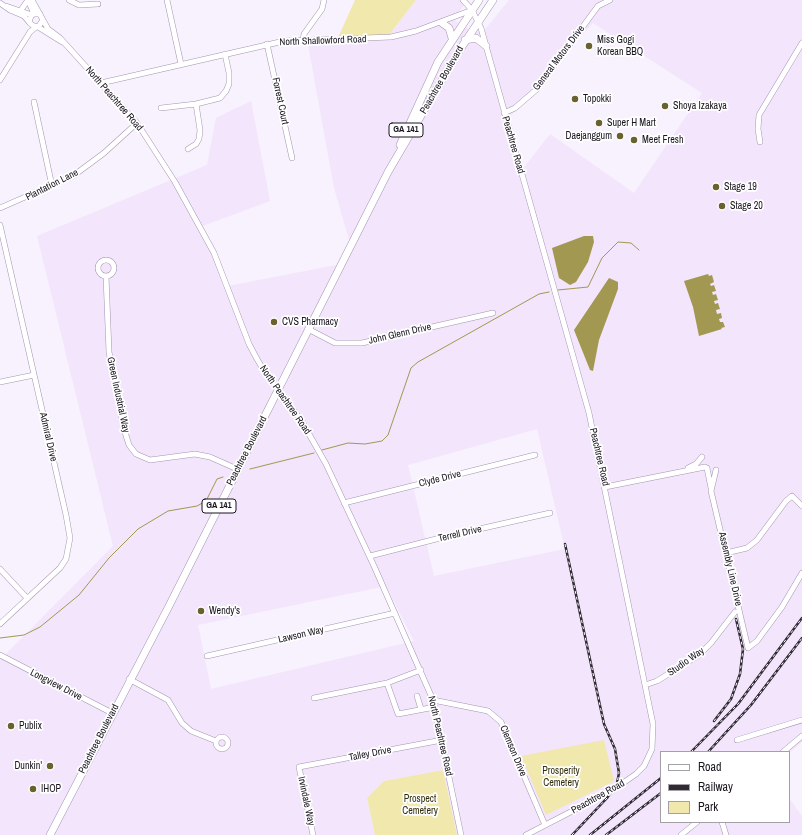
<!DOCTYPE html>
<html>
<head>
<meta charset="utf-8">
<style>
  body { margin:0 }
  #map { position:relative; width:802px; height:835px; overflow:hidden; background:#f8f1fe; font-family:"Archivo Narrow",sans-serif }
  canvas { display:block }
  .legend { position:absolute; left:660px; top:751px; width:130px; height:72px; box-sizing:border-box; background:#fff; border:1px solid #a3a1a5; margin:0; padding:5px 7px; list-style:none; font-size:12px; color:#1a141f }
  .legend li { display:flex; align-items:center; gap:8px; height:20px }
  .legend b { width:20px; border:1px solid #a3a1a5 }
</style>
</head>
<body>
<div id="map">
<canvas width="802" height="835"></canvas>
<ul class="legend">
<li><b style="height:5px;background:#fff"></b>Road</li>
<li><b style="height:5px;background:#302a35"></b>Railway</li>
<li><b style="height:11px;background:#f1e8ad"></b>Park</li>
</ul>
</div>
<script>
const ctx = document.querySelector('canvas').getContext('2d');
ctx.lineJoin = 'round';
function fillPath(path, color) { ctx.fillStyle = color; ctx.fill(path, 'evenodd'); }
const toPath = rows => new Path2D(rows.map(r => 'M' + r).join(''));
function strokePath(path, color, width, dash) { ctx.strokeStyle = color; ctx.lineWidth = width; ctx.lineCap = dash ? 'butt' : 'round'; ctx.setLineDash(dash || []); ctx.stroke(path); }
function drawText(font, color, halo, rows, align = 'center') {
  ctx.font = font + ' "Archivo Narrow",sans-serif'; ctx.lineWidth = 3.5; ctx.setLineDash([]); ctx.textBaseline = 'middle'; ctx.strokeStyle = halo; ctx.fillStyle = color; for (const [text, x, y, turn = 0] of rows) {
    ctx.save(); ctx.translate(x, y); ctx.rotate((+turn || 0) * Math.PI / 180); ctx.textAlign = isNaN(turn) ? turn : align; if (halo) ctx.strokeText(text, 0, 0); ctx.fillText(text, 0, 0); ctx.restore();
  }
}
fillPath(toPath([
  [416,0,467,0,454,20,471,31,483,32,509,0,802,0,802,742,789,753,661,752,661,822,789,822,789,798,802,816,802,835,457,835,443,770,384,781,367,798,375,835,0,835,0,660,113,546,37,236,207,165,216,118,251,101,270,201,197,228,213,256,223,287,341,264,350,243,334,188,308,44,385,40],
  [593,23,702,93,634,193,550,134,522,170,508,119],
  [537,429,565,549,434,576,408,465],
  [386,586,414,641,211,689,198,625]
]), '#f2e5fc');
fillPath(toPath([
  [355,0,416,0,385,40,336,42],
  [604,740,614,781,546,815,521,756],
  [443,770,457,835,375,835,367,798,384,781]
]), '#f1e8ad');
fillPath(toPath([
  [584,236,593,236,594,242,588,262,576,282,570,285,559,278,552,248],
  [708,274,709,276,712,275,714,282,710,284,711,286,714,285,716,291,712,292,713,295,716,294,718,300,714,301,715,304,718,303,720,309,716,310,717,314,721,313,722,318,719,319,720,322,723,322,725,327,721,328,722,329,699,336,693,307,684,281],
  [609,278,618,282,618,289,599,340,593,371,590,370,574,330]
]), '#a39852');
strokePath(toPath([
  [558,290,588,287,602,258,618,242,631,243,639,250],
  [322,450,348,443,365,444,382,441,388,435,411,368,418,362,539,294,549,292],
  [250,469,314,453],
  [0,638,24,635,40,627,79,595,109,558,138,529,168,511,197,506,206,501,217,479,223,477]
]), '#a39852', 1);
const minor = toPath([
  [28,0,34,14],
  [32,0,43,20,38,27,32,25,29,22,31,16,34,14,40,14],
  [69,0,79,5,98,4],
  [167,0,181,64],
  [463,0,472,10,481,28,589,413,653,724,652,749,644,766,636,774,613,790,526,835],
  [0,3,10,10,24,16,29,22],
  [6,6,32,15],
  [21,10,28,0],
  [43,20,48,29,60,38,137,123,175,182,214,253,249,344,257,359,266,374,301,420,326,464,374,566,433,700,461,835],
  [38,27,62,42],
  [303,40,304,34,322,9,324,0],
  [267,44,292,158],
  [0,80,30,32,36,27],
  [101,83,284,41,391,37,416,31,472,10],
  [34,102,52,186],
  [161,108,196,104,220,98,226,91,229,84,229,73,225,54],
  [504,113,515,108,537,89,598,6,610,0],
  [760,142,758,129,759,115,802,43],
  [188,149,196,144,199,139,200,130,196,104],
  [0,208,73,176,104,153,137,123],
  [0,225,66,515,70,538,66,559,60,568,0,624],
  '98 268a8 8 0 1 1 16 0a8 8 0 1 1-16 0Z',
  [106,276,109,352,124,429,129,445,136,454,150,460,195,454,210,457,237,469],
  [308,329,335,343,362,343,493,313],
  [0,382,34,375],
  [688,468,696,464,702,457],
  [707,468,711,488],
  [716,470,711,491,748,648,757,641,782,607,802,573],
  [605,487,705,467],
  [344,503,535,455],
  [726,553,747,548,757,540,786,501,792,496,802,506],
  [370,556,444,537,550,513],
  [0,569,27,598],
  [0,655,112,713],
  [207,656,395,613],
  [129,679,168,700,182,723,191,731,216,741],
  [387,683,398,714,435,707],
  [645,685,657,681,699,655,711,643,735,612],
  [417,696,421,709],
  [314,698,387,683,421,670],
  [433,700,488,711,501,722,545,825],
  '216 743a6 6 0 1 1 12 0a6 6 0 1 1-12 0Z',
  [737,740,802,720],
  [783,752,802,736],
  [722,822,726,835],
  [313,835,299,767,442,740],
  [681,835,697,822]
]);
const highway = toPath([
  [442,23,449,28,452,38],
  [465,40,476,38,486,46],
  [400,145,438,62,479,0],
  [50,835,169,606,388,172,457,54,493,0]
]);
strokePath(minor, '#a695b2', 6);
strokePath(highway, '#a695b2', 8);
strokePath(minor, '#fff', 5);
strokePath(highway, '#fff', 7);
const rail = toPath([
  [565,544,604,724,615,749,619,773,617,783,607,798,572,835],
  [714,721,731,699,740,674,743,649,736,619],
  [691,752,738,704,802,618],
  [708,752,751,705,802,638],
  [590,835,661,778],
  [606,835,661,793]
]);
strokePath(rail, '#302a35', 2.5);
strokePath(rail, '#fff', 1, [3]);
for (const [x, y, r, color] of [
  [589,46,4,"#69622e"],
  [575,99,4,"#69622e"],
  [665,106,4,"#69622e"],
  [599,123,4,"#69622e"],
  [620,136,4,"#69622e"],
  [634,140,4,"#69622e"],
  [716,187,4,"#69622e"],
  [722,206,4,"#69622e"],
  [274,322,4,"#69622e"],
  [201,611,4,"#69622e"],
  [11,726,4,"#69622e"],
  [50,766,4,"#69622e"],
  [33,789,4,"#69622e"]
]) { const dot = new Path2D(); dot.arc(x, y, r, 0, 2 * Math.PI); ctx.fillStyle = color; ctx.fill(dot); strokePath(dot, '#fff', 1.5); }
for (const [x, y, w] of [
  [406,130,34],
  [219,506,34]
]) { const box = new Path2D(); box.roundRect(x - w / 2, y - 7, w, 14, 3); ctx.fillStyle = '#fff'; ctx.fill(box); strokePath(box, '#1a141f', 1); }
drawText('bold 9px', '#1a141f', null, [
  ["GA 141",406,130],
  ["GA 141",219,506]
]);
drawText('10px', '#1a141f', '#fff', [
  ["Miss Gogi",597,40],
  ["Korean BBQ",597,52],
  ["Topokki",583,99],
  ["Shoya Izakaya",673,106],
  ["Super H Mart",607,123],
  ["Daejanggum",612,136,"right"],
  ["Meet Fresh",642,140],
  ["Stage 19",724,187],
  ["Stage 20",730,206],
  ["CVS Pharmacy",282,322],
  ["Wendy's",209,611],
  ["Publix",19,726],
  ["Dunkin'",42,766,"right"],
  ["IHOP",41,789]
], 'left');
drawText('10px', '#1a141f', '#fff', [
  ["North Shallowford Road",323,41,-2],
  ["General Motors Drive",559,58,-53],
  ["Peachtree Boulevard",442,80,-60],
  ["North Peachtree Road",114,99,49],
  ["Forrest Court",280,101,78],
  ["Peachtree Road",513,145,74],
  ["Plantation Lane",52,185,-27],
  ["John Glenn Drive",400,334,-13],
  ["Green Industrial Way",118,395,78],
  ["North Peachtree Road",285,400,55],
  ["Admiral Drive",48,437,77],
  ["Peachtree Boulevard",247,451,-63],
  ["Peachtree Road",599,457,77],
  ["Clyde Drive",440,479,-14],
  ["Terrell Drive",460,534,-13],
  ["Assembly Line Drive",730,569,77],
  ["Lawson Way",301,635,-13],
  ["Studio Way",686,662,-35],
  ["Longview Drive",56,685,27],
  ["North Peachtree Road",440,736,77],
  ["Peachtree Boulevard",99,739,-63],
  ["Clemson Drive",513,751,67],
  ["Talley Drive",370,754,-11],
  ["Peachtree Road",598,797,-29],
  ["Irvindale Way",306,801,78]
]);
drawText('10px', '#322e0d', '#fff', [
  ["Prosperity",561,771],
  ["Cemetery",561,783],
  ["Prospect",420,799],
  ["Cemetery",420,811]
]);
</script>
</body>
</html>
